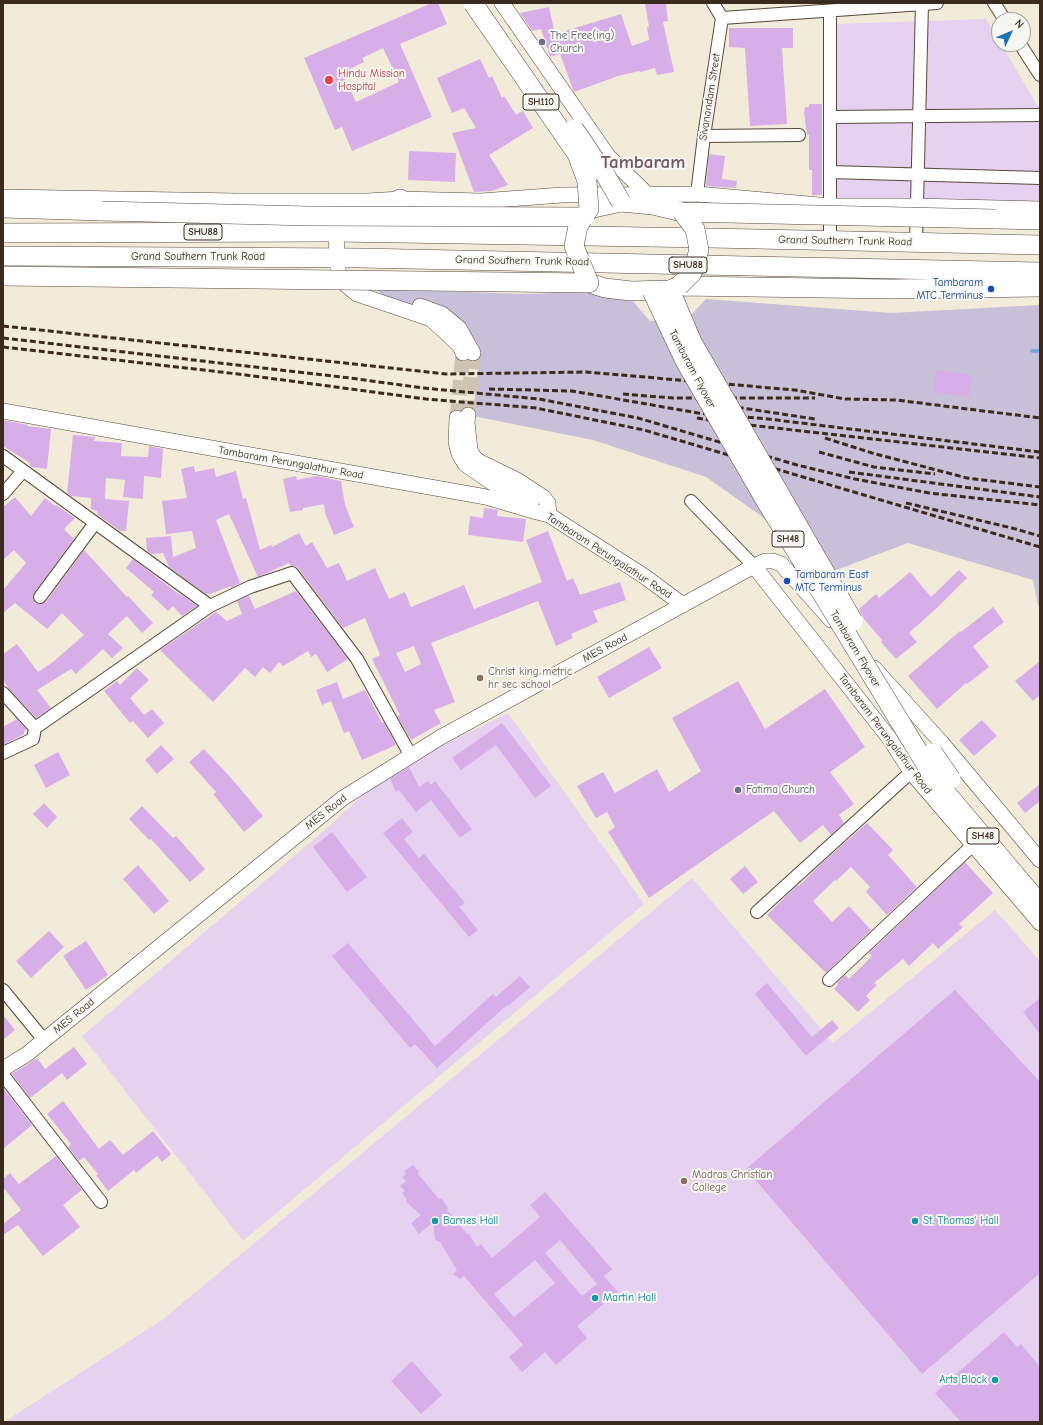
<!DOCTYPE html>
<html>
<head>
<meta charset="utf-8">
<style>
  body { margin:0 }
  #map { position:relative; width:1043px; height:1425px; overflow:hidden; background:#f3ebda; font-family:"Comic Neue",sans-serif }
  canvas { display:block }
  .frame { position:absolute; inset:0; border:4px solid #3b2a1e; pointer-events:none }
  .north { position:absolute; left:991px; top:12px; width:40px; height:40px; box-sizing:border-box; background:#f6f6f2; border:1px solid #aba49d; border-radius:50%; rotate:46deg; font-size:11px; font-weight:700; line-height:16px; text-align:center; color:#3b2a1e }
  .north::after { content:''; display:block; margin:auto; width:14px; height:18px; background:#1f6fb2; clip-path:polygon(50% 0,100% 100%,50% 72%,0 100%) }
</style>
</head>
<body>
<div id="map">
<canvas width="1043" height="1425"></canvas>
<div class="frame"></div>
<div class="north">N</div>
</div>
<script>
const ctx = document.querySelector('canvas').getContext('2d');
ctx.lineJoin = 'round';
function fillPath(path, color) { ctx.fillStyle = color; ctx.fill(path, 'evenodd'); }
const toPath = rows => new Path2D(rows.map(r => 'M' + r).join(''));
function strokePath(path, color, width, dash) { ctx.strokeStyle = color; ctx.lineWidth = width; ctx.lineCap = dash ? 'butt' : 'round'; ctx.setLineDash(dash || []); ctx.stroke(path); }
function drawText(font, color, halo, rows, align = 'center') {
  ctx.font = font + ' "Comic Neue",sans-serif'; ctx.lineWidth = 4; ctx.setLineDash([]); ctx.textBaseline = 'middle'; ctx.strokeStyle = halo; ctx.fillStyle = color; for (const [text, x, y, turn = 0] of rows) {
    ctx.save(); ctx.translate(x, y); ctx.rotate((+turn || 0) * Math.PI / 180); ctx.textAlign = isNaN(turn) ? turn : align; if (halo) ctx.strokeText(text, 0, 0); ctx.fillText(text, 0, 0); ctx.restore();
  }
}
fillPath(toPath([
  [986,19,999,41,999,44,1001,44,1040,110,1040,203,836,201,834,24],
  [508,713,644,904,243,1241,82,1036,319,835,371,788,410,763,441,746],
  [692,878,833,1043,995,910,1040,961,1040,1422,4,1422,162,1320]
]), '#e6d2f0');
fillPath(toPath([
  [377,289,524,294,588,292,632,300,650,321,689,317,706,299,891,313,1040,305,1040,607,1038,605,1033,580,908,543,815,578,786,539,760,515,706,477,593,440,473,416,479,357,383,297]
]), '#c8bfd8');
strokePath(toPath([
  [1032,351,1040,351]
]), '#6ca6dc', 3.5);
fillPath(toPath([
  [432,3,438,3,447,24,400,44,432,117,352,151,342,127,335,130,304,58],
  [383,48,399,82,356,102,342,73,364,62,362,58],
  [645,3,666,3,668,21,663,22,674,72,657,75,655,68,640,72,639,71,618,76,574,92,560,54,550,57,541,29,532,31,520,13,549,7,555,34,621,14,632,46,649,40,647,27,649,27],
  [729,28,793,28,793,48,782,48,787,124,750,126,745,48,729,47],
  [480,59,489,78,492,76,502,98,504,96,516,115,523,111,533,128,489,155,508,185,492,191,474,192,452,133,476,128,464,108,452,113,437,78],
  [809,104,822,104,822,195,812,195,812,170,809,170,809,135,807,135,804,112,805,107,809,107],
  [409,151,456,153,455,182,408,180],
  [709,154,725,156,722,179,737,181,736,188,706,186],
  [936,370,972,375,969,397,933,392],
  [3,420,28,425,27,426,51,429,47,469,32,467,30,466,30,463,3,446],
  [73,435,95,437,94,441,122,443,121,456,148,457,149,446,163,449,161,478,144,476,143,499,123,497,125,480,106,478,105,499,129,501,126,531,120,531,98,515,97,511,91,509,91,498,71,496,67,493],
  [194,466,195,472,214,468,216,477,236,471,243,499,246,498,260,550,271,545,272,547,299,533,306,546,312,542,327,568,339,563,347,581,375,568,389,599,405,592,411,607,464,585,474,609,542,582,526,540,548,531,567,581,573,578,580,595,620,582,626,600,593,611,598,622,571,634,573,638,556,646,538,601,431,643,455,702,434,710,441,723,411,740,397,716,400,715,372,659,380,655,365,618,343,628,298,568,295,566,291,566,289,563,258,577,229,514,216,520,240,583,231,588,231,586,207,595,169,567,163,553,151,554,147,551,146,538,171,536,173,557,196,548,192,531,166,534,162,501,187,498,181,469],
  [414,646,421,664,405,672,396,653],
  [296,476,297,480,316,476,341,481,345,505,354,527,334,535,325,513,324,504,303,508,303,510,290,512,283,479],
  [15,497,31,516,45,498,55,506,56,505,75,518,64,529,74,539,34,593,33,597,35,603,40,604,46,602,84,550,127,597,128,596,153,623,142,633,127,616,108,634,123,648,112,658,103,649,76,674,71,669,37,690,51,708,36,718,8,688,3,679,3,654,17,644,38,672,53,662,84,635,62,613,47,629,15,603,3,613,3,590,26,563,14,550,3,560,3,507],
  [484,508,498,510,497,516,526,519,523,542,468,535,470,516,483,518],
  [133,559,180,595,179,593,197,606,182,616,173,606,168,611,151,595,154,592,126,568],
  [959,570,967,578,939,606,909,633,917,642,896,659,881,642,882,640,864,619,859,609,876,594,879,598,910,572,931,597],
  [296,591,348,659,327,672,316,654,311,657,308,651,283,666,279,662,270,673,263,667,255,677,245,668,213,702,160,650,216,612,227,621,242,614,237,601,249,596,255,609],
  [993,607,1004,622,973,646,989,667,967,684,966,683,937,709,908,676,960,631,961,632],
  [649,647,662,668,609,698,597,677],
  [1040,661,1040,695,1033,701,1015,681],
  [137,668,149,680,130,698,144,715,152,709,164,723,148,738,133,721,130,723,104,691,117,681,120,685],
  [738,681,765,729,825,689,865,747,830,772,854,804,839,815,844,823,831,835,823,825,800,843,774,811,649,898,608,832,615,827,607,812,596,818,577,786,603,772,615,793,657,769,669,792,701,771,672,718],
  [337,682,343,699,365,690,382,723,384,722,396,745,362,760,349,731,344,733,331,701,322,705,316,690],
  [17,719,26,729,24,732,24,734,3,745,3,727],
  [982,720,997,736,974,756,959,740],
  [502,723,551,786,535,798,496,745,461,770,452,758],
  [161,745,174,759,157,774,145,760],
  [204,749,232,779,263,816,244,832,213,794,216,792,189,762],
  [58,752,70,775,46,788,34,765],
  [409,767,419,787,428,781,431,785,435,781,472,829,460,838,431,800,416,812,399,790,396,792,390,779],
  [1040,784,1040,801,1025,813,1017,803],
  [44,803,57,817,47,828,33,814],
  [142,806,173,838,176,836,205,869,190,882,151,839,149,840,129,819],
  [402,818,413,832,404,839,419,858,424,854,465,903,459,907,478,930,469,937,383,833],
  [867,823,893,850,888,855,917,887,887,915,866,892,870,887,851,867,836,881,835,880,813,901,832,922,849,906,871,930,826,973,767,915,782,900,798,885,799,886,821,864],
  [332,832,367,877,347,892,313,847],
  [965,862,993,893,959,924,963,927,938,949,933,943,909,966,903,959,874,983,877,985,866,996,870,1000,858,1012,834,989,838,985,837,983,845,975,849,979,872,956,869,953],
  [138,865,169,901,154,914,123,879],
  [745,866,758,882,743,894,730,879],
  [49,931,64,947,31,978,16,961],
  [86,941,108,975,86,990,63,956],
  [348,943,435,1046,493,994,496,997,520,976,530,987,508,1006,507,1005,437,1068,415,1044,410,1048,332,956],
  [767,983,812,1037,832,1020,839,1028,806,1056,755,994],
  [955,990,1040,1082,1040,1273,922,1374,746,1169],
  [1040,998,1040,1034,1023,1012],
  [3,1015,15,1030,3,1040],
  [74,1047,87,1064,67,1080,62,1073,30,1098,12,1074,37,1058,45,1069],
  [4,1089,32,1125,3,1149,3,1090],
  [63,1101,99,1149,110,1140,123,1155,153,1131,171,1154,162,1162,157,1156,136,1173,134,1170,108,1191,96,1175,98,1174,84,1157,79,1161,68,1147,71,1144,47,1114],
  [56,1156,82,1190,63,1205,80,1227,43,1256,18,1225,3,1235,3,1224,21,1210,3,1187,3,1179,10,1173,19,1184],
  [413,1165,419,1172,418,1174,439,1199,441,1198,448,1208,447,1210,467,1234,469,1234,477,1247,481,1244,492,1258,540,1217,530,1205,545,1192,612,1269,604,1276,618,1292,577,1326,587,1338,556,1365,545,1352,522,1372,509,1357,523,1345,464,1276,460,1279,453,1274,457,1270,440,1242,435,1240,433,1222,419,1234,411,1223,421,1215,406,1202,407,1200,402,1193,405,1191,400,1186,406,1181,402,1177,406,1174,404,1171],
  [560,1240,597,1284,582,1296,545,1253],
  [535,1260,555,1283,514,1317,494,1294],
  [1004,1332,1017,1347,1021,1344,1040,1367,1040,1422,961,1422,935,1393],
  [412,1361,442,1395,421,1414,391,1381]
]), '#d8aee8');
strokePath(toPath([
  [468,415,473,354],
  [457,418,463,353]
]), '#cec4b4', 15, [15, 8]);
const minor = toPath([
  [994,3,1005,20],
  [830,11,830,241],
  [722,18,937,3],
  [1020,44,1040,75],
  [830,117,1040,115],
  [704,136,799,135],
  [830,172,1040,178],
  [697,194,704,136,722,18,713,3],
  [916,243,922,4],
  [3,456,210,606,35,728,3,693],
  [3,494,23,471],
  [691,501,754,566],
  [40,597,95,523],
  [210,606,250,587,292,573,357,659,411,756],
  [3,753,33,739,35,728],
  [757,912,911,772],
  [829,980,974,844],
  [3,990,44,1040],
  [3,1075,101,1202]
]);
const tertiary = toPath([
  [502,3,608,156,648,195],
  [3,197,237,201,368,201,400,199,481,201,562,195,697,194,830,206,916,206,1040,209],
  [336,232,337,258,339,279,357,294,431,319,460,346,463,353],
  [420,306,442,314,459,328,473,353],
  [3,411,486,497,537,512,549,515,644,576,683,605],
  [468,415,467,422,470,450,473,456,478,461,517,480,543,497,548,503,549,515],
  [457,418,456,442,459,454,465,464,491,482,530,502,531,505],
  [754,566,890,739,911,772,1040,923],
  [874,668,941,742,1040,860],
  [3,1069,27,1054,343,798,441,737,754,566,765,561,773,561,781,564,831,620]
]);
const primary = toPath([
  [400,199,403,232],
  [3,208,102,211],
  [589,209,621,202,653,205,682,212],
  [996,219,1040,220],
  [3,233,336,232,710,238,1040,245],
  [3,256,360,258,1040,272],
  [589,283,605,288,631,291,670,290,679,286,892,289,1040,287],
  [936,781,1040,904]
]);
strokePath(minor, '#57473a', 14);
strokePath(tertiary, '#57473a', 16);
strokePath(primary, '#57473a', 20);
strokePath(minor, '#fff', 12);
strokePath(tertiary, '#fff', 15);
strokePath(primary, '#fff', 19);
strokePath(toPath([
  [3,326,446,374,586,372,795,390,845,399,896,400,1040,418],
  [3,338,350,378,423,388,539,399,638,418,797,465,855,479,929,493,1040,505],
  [3,347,238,374,426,399,536,408,644,430,1040,547],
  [489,389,572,391,698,413,768,419,1040,452],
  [623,394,673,398,815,398],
  [702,402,815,419],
  [697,418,714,421,1040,458],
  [825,438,872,453,967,478,1040,487],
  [819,452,874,467,935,474],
  [849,472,1040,497],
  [906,503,1012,528,1040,536]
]), '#3b2a1e', 3, [6, 3]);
const primaryBridge = toPath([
  [574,129,606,176,621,202],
  [102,211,309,216,585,217],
  [682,212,996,219],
  [3,276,589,283,574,246,578,226,589,209,587,181,577,154,473,3],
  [679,286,692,273,699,250,695,229,682,212],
  [670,290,692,342,853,621],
  [652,291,685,361,764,498,936,781],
  [933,753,951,779]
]);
strokePath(primaryBridge, '#57473a', 20, []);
strokePath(primaryBridge, '#fff', 19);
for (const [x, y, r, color] of [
  [542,42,4,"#6b7280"],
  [329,80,5,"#e0444e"],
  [991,289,4,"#1a4fb4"],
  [787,581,4,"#1a4fb4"],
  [480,678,4,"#8d6e63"],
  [738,790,4,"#6b7280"],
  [684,1181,4,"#8d6e63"],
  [435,1221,4,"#0f9aa8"],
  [915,1221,4,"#0f9aa8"],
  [595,1298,4,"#0f9aa8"],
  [995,1380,4,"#0f9aa8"]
]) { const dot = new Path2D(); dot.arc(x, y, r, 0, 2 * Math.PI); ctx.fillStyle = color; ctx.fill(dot); strokePath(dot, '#f6f6f2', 1.5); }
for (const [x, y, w] of [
  [541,102,36],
  [203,232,38],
  [688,265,38],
  [788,539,32],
  [983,836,32]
]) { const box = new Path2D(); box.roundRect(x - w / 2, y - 8, w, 16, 3); ctx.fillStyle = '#f6f6f2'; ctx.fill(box); strokePath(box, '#3b2a1e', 1); }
drawText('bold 10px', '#3b2a1e', null, [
  ["SH110",541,102],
  ["SHU88",203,232],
  ["SHU88",688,265],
  ["SH48",788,539],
  ["SH48",983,836]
]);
drawText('11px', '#5b616d', '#f6f6f2', [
  ["The Free(ing)",550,36],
  ["Church",550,49],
  ["Fatima Church",746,790]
], 'left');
drawText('11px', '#be3a42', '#f6f6f2', [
  ["Hindu Mission",338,74],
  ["Hospital",338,87]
], 'left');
drawText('11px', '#3b2a1e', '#f6f6f2', [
  ["Sivanandam Street",710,97,-81],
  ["Grand Southern Trunk Road",845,241,1],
  ["Grand Southern Trunk Road",198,257],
  ["Grand Southern Trunk Road",522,261,1],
  ["Tambaram Flyover",692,369,62],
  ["Tambaram Perungalathur Road",291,463,10],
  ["Tambaram Perungalathur Road",609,556,33],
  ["MES Road",605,648,-28],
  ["Tambaram Flyover",855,649,59],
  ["Tambaram Perungalathur Road",885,734,53],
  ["MES Road",326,812,-38],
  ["MES Road",74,1016,-39]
]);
drawText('11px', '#164399', '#f6f6f2', [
  ["Tambaram",983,283],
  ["MTC Terminus",983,296],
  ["Tambaram East",795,575,"left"],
  ["MTC Terminus",795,588,"left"]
], 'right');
drawText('11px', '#785e54', '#f6f6f2', [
  ["Christ king metric",488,672],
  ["hr sec school",488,685],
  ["Madras Christian",692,1175],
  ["College",692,1188]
], 'left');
drawText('11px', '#0d838f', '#f6f6f2', [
  ["Barnes Hall",443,1221],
  ["St. Thomas' Hall",923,1221],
  ["Martin Hall",603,1298],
  ["Arts Block",987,1380,"right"]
], 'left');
drawText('bold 19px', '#725865', '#f6f6f2', [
  ["Tambaram",643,163]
]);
</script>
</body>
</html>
